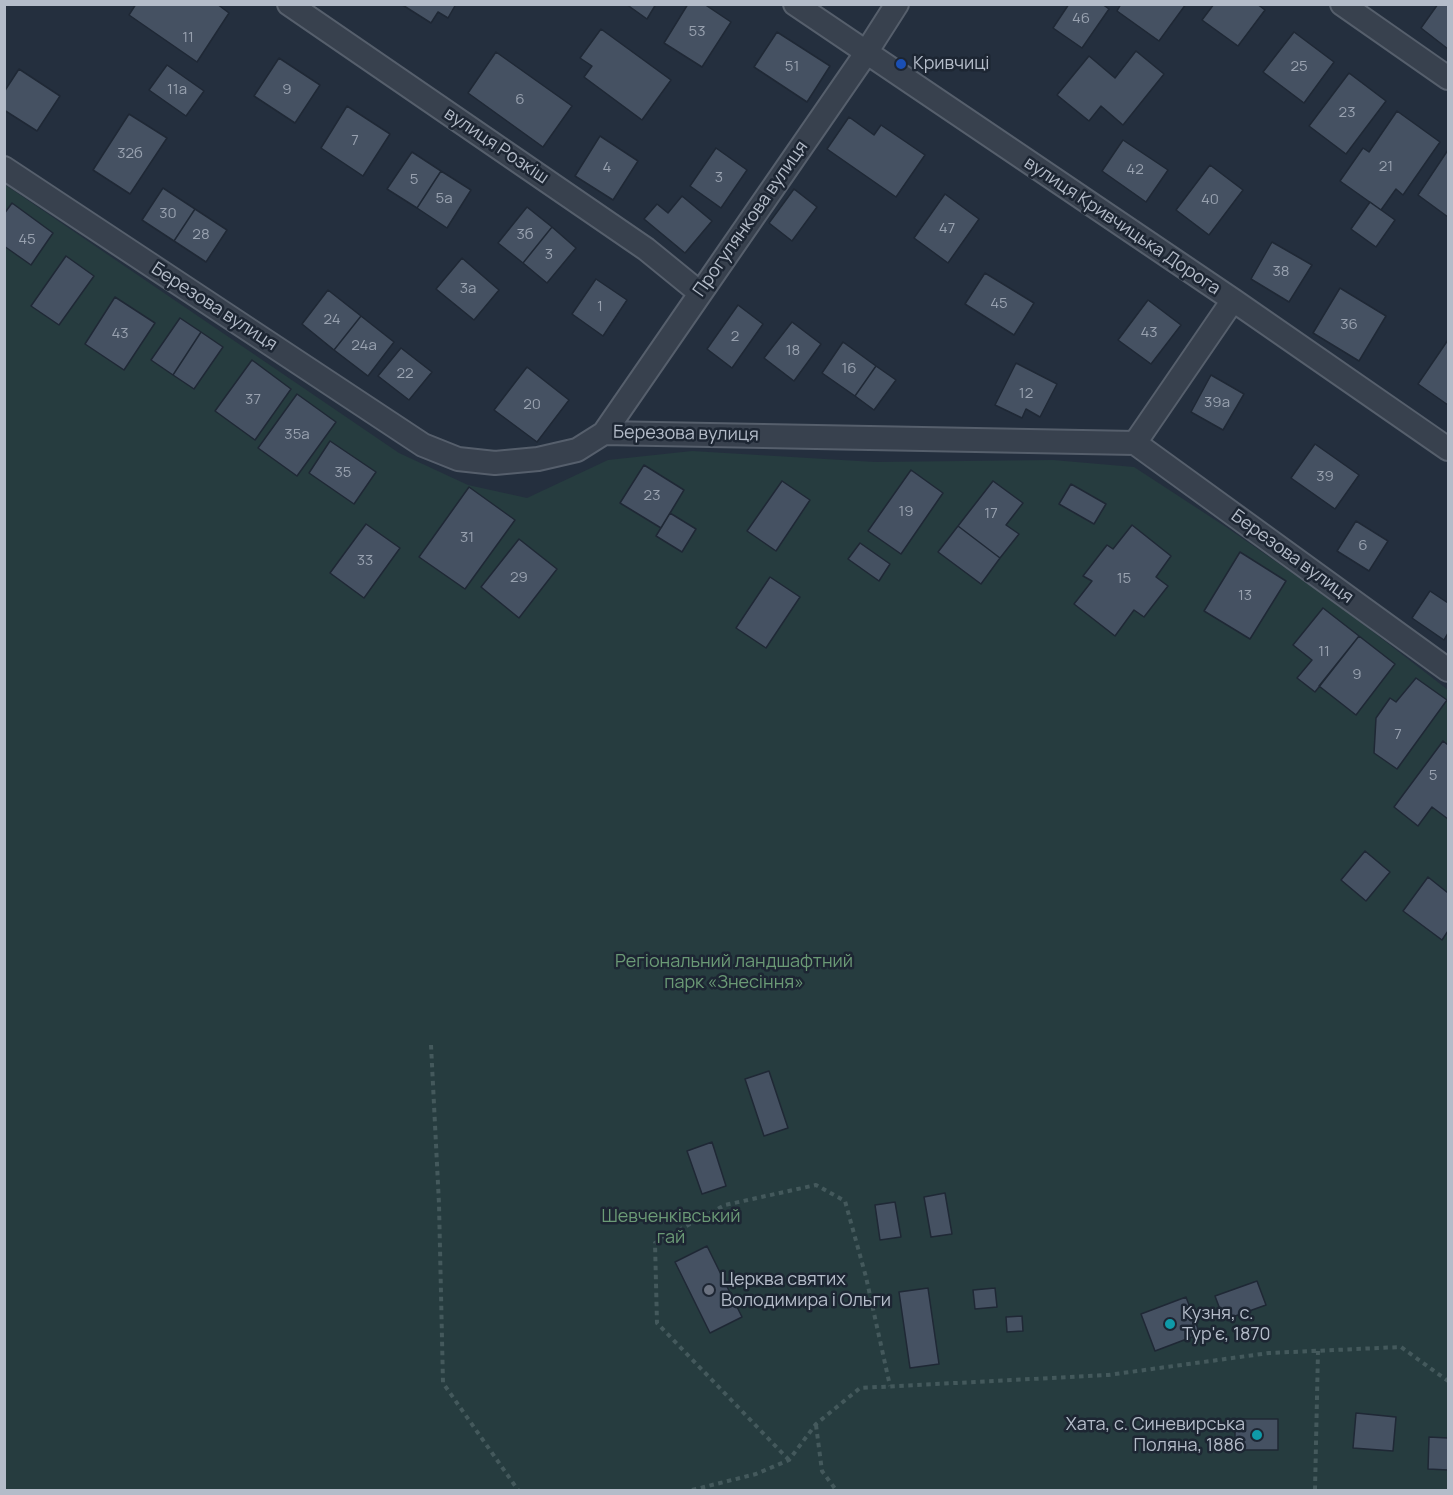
<!DOCTYPE html>
<html>
<head>
<meta charset="utf-8">
<style>
  body { margin:0 }
  #map { position:relative; width:1453px; height:1495px; overflow:hidden; background:#242f3e; font-family:Manrope,sans-serif }
  canvas { display:block }
  .frame { position:absolute; inset:0; border:6px solid #b4bcc9; pointer-events:none }
</style>
</head>
<body>
<div id="map">
<canvas width="1453" height="1495"></canvas>
<div class="frame"></div>
</div>
<script>
const ctx = document.querySelector('canvas').getContext('2d');
ctx.lineJoin = 'round';
function fillPath(path, color) { ctx.fillStyle = color; ctx.fill(path, 'evenodd'); }
const toPath = rows => new Path2D(rows.map(r => 'M' + r).join(''));
function strokePath(path, color, width, dash) { ctx.strokeStyle = color; ctx.lineWidth = width; ctx.lineCap = dash ? 'butt' : 'round'; ctx.setLineDash(dash || []); ctx.stroke(path); }
function drawText(font, color, halo, rows, align = 'center') {
  ctx.font = font + ' Manrope,sans-serif'; ctx.lineWidth = 5; ctx.setLineDash([]); ctx.textBaseline = 'middle'; ctx.strokeStyle = halo; ctx.fillStyle = color; for (const [text, x, y, turn = 0] of rows) {
    ctx.save(); ctx.translate(x, y); ctx.rotate((+turn || 0) * Math.PI / 180); ctx.textAlign = isNaN(turn) ? turn : align; if (halo) ctx.strokeText(text, 0, 0); ctx.fillText(text, 0, 0); ctx.restore();
  }
}
fillPath(toPath([
  [4,184,399,453,468,485,527,498,608,460,692,451,875,462,1053,460,1134,467,1226,527,1337,604,1448,690,1448,1490,5,1490]
]), '#263c3f');
const building = toPath([
  [136,4,217,4,229,13,197,62,129,15,136,4],
  [401,4,456,4,448,18,438,12,431,23,401,4],
  [626,4,656,4,647,19,626,4],
  [688,4,704,4,731,22,702,67,664,43,688,4],
  [1069,4,1102,4,1109,9,1082,48,1053,28,1069,4],
  [1121,4,1186,4,1159,41,1117,11,1121,4],
  [1214,4,1257,4,1265,10,1238,46,1202,20,1214,4],
  [1438,4,1448,4,1448,49,1421,28,1438,4],
  [601,29,671,80,642,120,584,77,592,66,580,58,601,29],
  [777,32,830,66,807,102,754,67,777,32],
  [1294,32,1334,62,1304,103,1263,72,1294,32],
  [1136,51,1164,74,1123,125,1101,106,1089,121,1057,95,1089,56,1115,78,1136,51],
  [496,52,572,106,543,147,468,93,496,52],
  [279,58,320,85,295,123,254,96,279,58],
  [167,65,204,91,186,116,149,90,167,65],
  [19,69,60,96,37,131,4,110,4,92,19,69],
  [1349,73,1386,101,1346,154,1309,126,1349,73],
  [347,106,390,134,363,176,321,148,347,106],
  [1397,111,1440,142,1403,195,1396,189,1381,210,1340,181,1363,148,1369,152,1397,111],
  [129,114,167,138,130,194,93,170,129,114],
  [849,117,874,135,881,125,925,155,896,197,827,149,849,117],
  [600,136,638,161,613,200,575,176,600,136],
  [1123,140,1168,170,1146,202,1102,171,1123,140],
  [716,148,747,170,721,208,690,186,716,148],
  [1448,150,1448,217,1418,195,1448,150],
  [412,152,441,171,417,208,387,189,412,152],
  [1210,165,1243,190,1209,235,1176,210,1210,165],
  [441,171,471,190,447,228,417,208,441,171],
  [163,188,195,209,174,241,142,220,163,188],
  [794,189,817,207,792,241,769,223,794,189],
  [945,194,979,219,948,263,914,238,945,194],
  [682,196,712,221,685,253,644,219,657,204,668,213,682,196],
  [1370,202,1395,220,1376,247,1351,229,1370,202],
  [12,203,53,233,31,265,4,246,4,214,12,203],
  [527,207,552,227,523,263,498,243,527,207],
  [195,209,227,230,206,262,174,241,195,209],
  [552,227,576,248,547,283,523,263,552,227],
  [1272,242,1312,265,1289,302,1251,279,1272,242],
  [66,256,94,276,59,325,31,306,66,256],
  [462,258,499,290,474,320,436,289,462,258],
  [985,273,1034,303,1014,335,965,304,985,273],
  [596,279,627,300,603,336,572,314,596,279],
  [1340,288,1386,316,1359,361,1313,333,1340,288],
  [328,290,361,316,334,350,302,324,328,290],
  [115,297,155,323,124,370,85,344,115,297],
  [1148,300,1181,325,1151,364,1118,340,1148,300],
  [738,305,763,324,732,368,707,349,738,305],
  [361,316,394,342,368,376,334,350,361,316],
  [180,318,201,332,173,375,151,360,180,318],
  [792,322,821,344,794,381,764,358,792,322],
  [201,332,223,347,194,389,173,375,201,332],
  [1448,340,1448,405,1418,384,1448,340],
  [843,342,876,366,855,396,822,373,843,342],
  [401,348,432,372,409,400,378,376,401,348],
  [252,360,291,389,255,440,215,411,252,360],
  [1016,363,1057,384,1040,417,1026,409,1022,418,995,405,1016,363],
  [876,366,896,380,874,410,855,396,876,366],
  [527,367,569,400,537,442,494,410,527,367],
  [1211,375,1244,394,1223,430,1191,412,1211,375],
  [297,394,336,422,297,476,258,448,297,394],
  [330,441,376,472,354,504,309,473,330,441],
  [1315,444,1359,475,1335,509,1291,478,1315,444],
  [644,465,684,490,661,528,620,503,644,465],
  [911,470,943,493,901,554,868,531,911,470],
  [782,481,810,500,776,551,747,531,782,481],
  [993,481,1023,503,1006,525,1019,534,1000,558,958,526,993,481],
  [1071,484,1106,504,1094,524,1059,504,1071,484],
  [469,487,515,520,465,589,419,557,469,487],
  [670,513,696,529,682,552,656,536,670,513],
  [1356,521,1388,541,1369,571,1337,551,1356,521],
  [366,524,400,548,364,598,330,573,366,524],
  [1132,525,1171,556,1156,577,1168,586,1144,617,1134,610,1115,636,1074,604,1092,581,1083,576,1107,545,1113,549,1132,525],
  [958,526,1000,558,981,584,938,552,958,526],
  [519,539,557,569,519,618,481,587,519,539],
  [860,543,890,564,879,581,848,559,860,543],
  [1240,552,1286,581,1250,639,1204,611,1240,552],
  [770,577,800,597,766,648,736,628,770,577],
  [1430,591,1448,603,1448,633,1444,640,1412,618,1430,591],
  [1323,608,1359,636,1315,692,1297,678,1312,660,1293,645,1323,608],
  [1359,636,1395,664,1356,715,1319,686,1359,636],
  [1416,678,1447,700,1397,769,1374,753,1376,718,1390,698,1396,702,1416,678],
  [1443,741,1448,745,1448,819,1432,807,1418,826,1394,807,1443,741],
  [1365,851,1390,872,1366,901,1341,880,1365,851],
  [1428,877,1448,893,1448,931,1442,940,1403,911,1428,877],
  [769,1071,788,1128,764,1136,745,1079,769,1071],
  [712,1142,726,1186,702,1194,687,1151,712,1142],
  [945,1193,952,1234,931,1237,924,1197,945,1193],
  [895,1202,901,1237,880,1240,875,1205,895,1202],
  [707,1246,742,1317,710,1333,675,1262,707,1246],
  [1257,1281,1266,1305,1224,1320,1215,1296,1257,1281],
  [928,1288,939,1364,910,1368,899,1292,928,1288],
  [995,1288,997,1307,975,1309,973,1290,995,1288],
  [1186,1297,1200,1334,1155,1351,1141,1314,1186,1297],
  [1022,1316,1023,1331,1007,1332,1006,1317,1022,1316],
  [1356,1413,1396,1417,1393,1451,1353,1448,1356,1413],
  [1235,1419,1278,1419,1278,1450,1235,1450,1235,1419],
  [1429,1437,1448,1438,1448,1470,1428,1469,1429,1437]
]);
fillPath(building, '#455162');
strokePath(building, '#1f2835', 1.5);
const street = toPath([
  [289,4,646,249,700,293],
  [795,4,1233,300,1448,449],
  [1342,4,1448,78],
  [4,168,423,445,458,459,495,463,538,459,577,450,604,433,1135,443,1448,670],
  [604,433,860,62,897,4],
  [1135,443,1233,300]
]);
strokePath(street, '#565f6c', 26);
strokePath(toPath([
  [431,1045,439,1204,443,1383,518,1490],
  [816,1425,822,1471,836,1490],
  [789,1460,657,1323,655,1243,725,1205,816,1185,845,1201,866,1277,890,1386],
  [692,1490,756,1474,789,1460,816,1424,860,1388,1108,1375,1269,1353,1401,1347,1448,1381],
  [1315,1490,1318,1351]
]), '#44595c', 4, [4.5, 4.5]);
strokePath(street, '#38414e', 22);
for (const [x, y, r, color] of [
  [901,64,6,"#1a4fb4"],
  [709,1290,6,"#6b7280"],
  [1170,1324,6,"#0f9aa8"],
  [1257,1435,6,"#0f9aa8"]
]) { const dot = new Path2D(); dot.arc(x, y, r, 0, 2 * Math.PI); ctx.fillStyle = color; ctx.fill(dot); strokePath(dot, '#1d2633', 2); }
drawText('15px', '#98a1af', null, [
  ["46",1081,19],
  ["53",697,32],
  ["11",188,38],
  ["51",792,67],
  ["25",1299,67],
  ["11а",177,90],
  ["9",287,90],
  ["6",520,100],
  ["23",1347,113],
  ["7",355,141],
  ["32б",130,154],
  ["21",1386,167],
  ["4",607,168],
  ["42",1135,170],
  ["3",719,178],
  ["5",414,180],
  ["5а",444,199],
  ["40",1210,200],
  ["30",168,214],
  ["47",947,229],
  ["28",201,235],
  ["3б",525,235],
  ["45",27,240],
  ["3",549,255],
  ["38",1281,272],
  ["3а",468,289],
  ["45",999,304],
  ["1",600,307],
  ["24",332,320],
  ["36",1349,325],
  ["43",1149,333],
  ["43",120,334],
  ["2",735,337],
  ["24а",364,346],
  ["18",793,351],
  ["16",849,369],
  ["22",405,374],
  ["12",1026,394],
  ["37",253,400],
  ["39а",1217,403],
  ["20",532,405],
  ["35а",297,435],
  ["35",343,473],
  ["39",1325,477],
  ["23",652,496],
  ["19",906,512],
  ["17",991,514],
  ["31",467,538],
  ["6",1363,546],
  ["33",365,561],
  ["29",519,578],
  ["15",1124,579],
  ["13",1245,596],
  ["11",1324,652],
  ["9",1357,675],
  ["7",1398,735],
  ["5",1433,776]
]);
drawText('18px', '#b4bcc9', '#1d2633', [
  ["Кривчиці",913,64],
  ["Церква святих",721,1280],
  ["Володимира і Ольги",721,1301],
  ["Кузня, с.",1182,1314],
  ["Тур'є, 1870",1182,1335],
  ["Хата, с. Синевирська",1245,1425,"right"],
  ["Поляна, 1886",1245,1446,"right"]
], 'left');
drawText('18px', '#b4bcc9', '#1d2633', [
  ["вулиця Розкіш",496,146,34],
  ["Прогулянкова вулиця",751,219,-55],
  ["вулиця Кривчицька Дорога",1122,226,34],
  ["Березова вулиця",214,307,33],
  ["Березова вулиця",686,434,1],
  ["Березова вулиця",1292,557,36]
]);
drawText('18px', '#6b9a76', '#1d2633', [
  ["Регіональний ландшафтний",734,962],
  ["парк «Знесіння»",734,983],
  ["Шевченківський",671,1217],
  ["гай",671,1238]
]);
</script>
</body>
</html>
